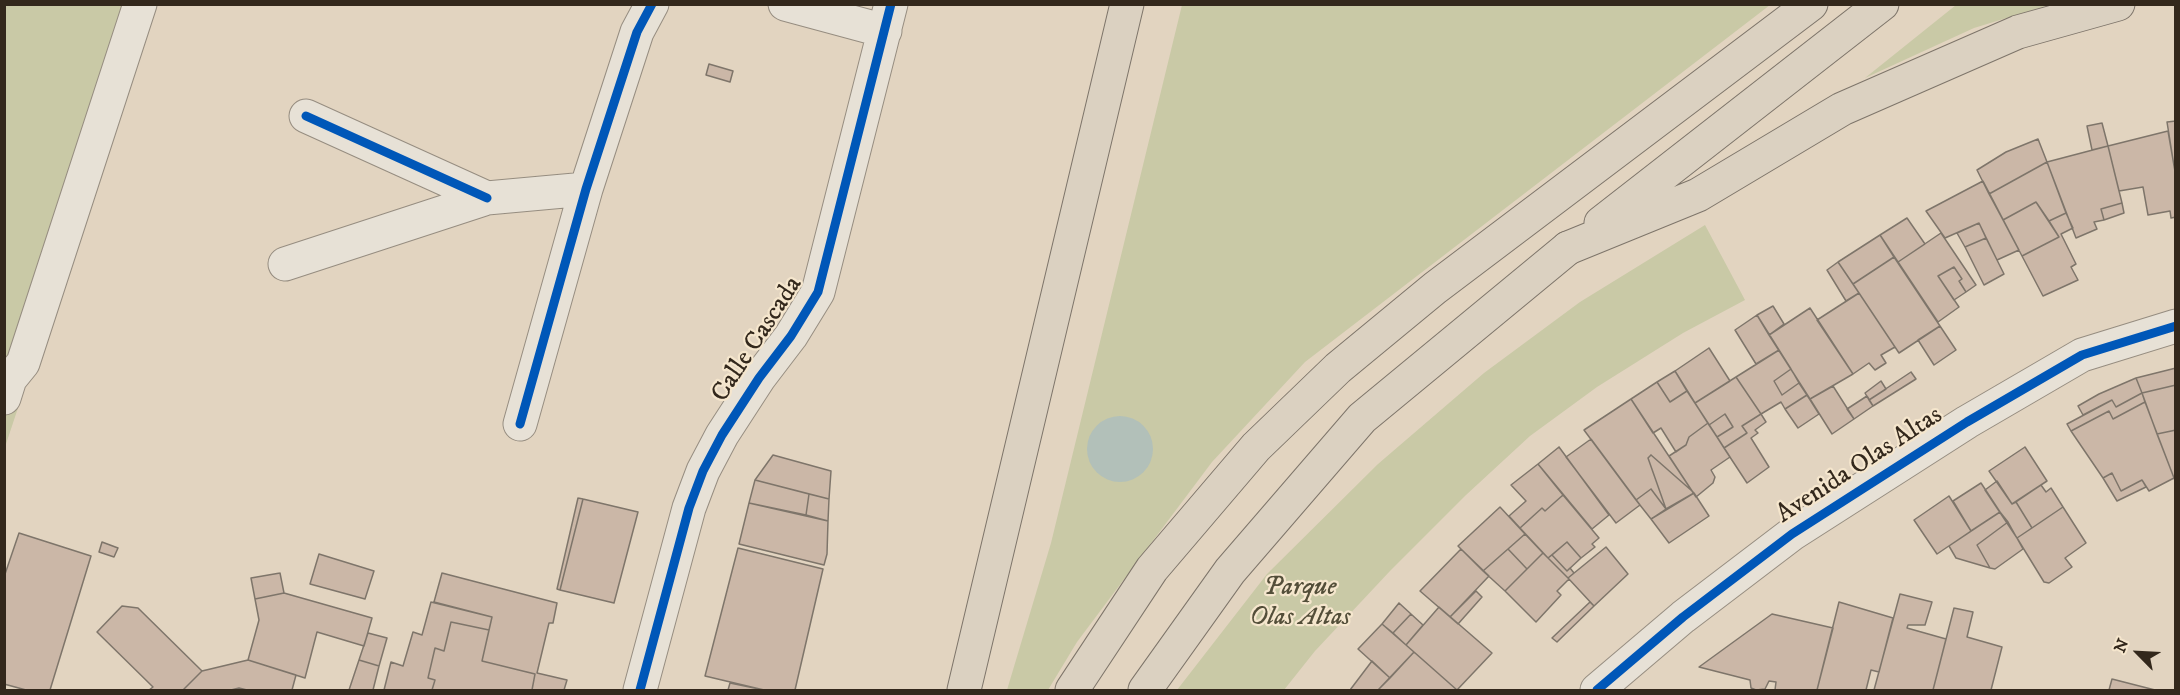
<!DOCTYPE html>
<html>
<head>
<meta charset="utf-8">
<style>
  body { margin:0 }
  #map { position:relative; width:2180px; height:695px; overflow:hidden; background:#e2d4c0; font-family:"IM FELL DW Pica",serif }
  canvas { display:block }
  .frame { position:absolute; inset:0; border:6px solid #33281c; pointer-events:none }
  .north { position:absolute; left:2108px; top:623px; width:60px; height:60px; -webkit-text-stroke:4px #f5e6cd; paint-order:stroke; rotate:294deg; font-size:16px; font-weight:700; line-height:24px; text-align:center; color:#33281c }
  .north::after { content:''; display:block; margin:auto; width:21px; height:27px; background:#33281c; clip-path:polygon(50% 0,100% 100%,50% 72%,0 100%) }
</style>
</head>
<body>
<div id="map">
<canvas width="2180" height="695"></canvas>
<div class="frame"></div>
<div class="north">N</div>
</div>
<script>
const ctx = document.querySelector('canvas').getContext('2d');
ctx.lineJoin = 'round';
function fillPath(path, color) { ctx.fillStyle = color; ctx.fill(path, 'evenodd'); }
const toPath = rows => new Path2D(rows.map(r => 'M' + r).join(''));
function strokePath(path, color, width, dash) { ctx.strokeStyle = color; ctx.lineWidth = width; ctx.lineCap = dash ? 'butt' : 'round'; ctx.setLineDash(dash || []); ctx.stroke(path); }
function drawText(font, color, halo, rows, align = 'center') {
  ctx.font = font + ' "IM FELL DW Pica",serif'; ctx.lineWidth = 4.5; ctx.setLineDash([]); ctx.textBaseline = 'middle'; ctx.strokeStyle = halo; ctx.fillStyle = color; for (const [text, x, y, turn = 0] of rows) {
    ctx.save(); ctx.translate(x, y); ctx.rotate((+turn || 0) * Math.PI / 180); ctx.textAlign = isNaN(turn) ? turn : align; if (halo) ctx.strokeText(text, 0, 0); ctx.fillText(text, 0, 0); ctx.restore();
  }
}
fillPath(toPath([
  [5,5,152,5,5,447],
  [1182,5,1770,5,1305,362,1212,462,1077,642,1048,690,1007,690,1051,543],
  [1956,5,2049,5,1974,28,1865,78],
  [1705,225,1745,300,1683,333,1597,387,1530,436,1466,495,1390,571,1315,651,1284,690,1177,690,1267,574,1378,464,1484,373,1580,302]
]), '#c9c9a6');
fillPath(toPath([
  '1087 449a33 33 0 1 1 66 0a33 33 0 1 1-66 0Z'
]), '#b2c0b9');
const building = toPath([
  [709,64,733,71,730,82,706,75,709,64],
  [2176,121,2176,166,2174,166,2167,122,2176,121],
  [2102,123,2108,146,2092,150,2087,126,2102,123],
  [2168,131,2176,177,2176,217,2171,218,2170,211,2148,215,2143,187,2119,191,2108,146,2168,131],
  [2038,139,2047,162,1989,194,1977,170,2006,152,2038,139],
  [2108,146,2122,203,2101,209,2104,220,2094,222,2097,229,2076,238,2047,162,2108,146],
  [2047,162,2066,213,2049,221,2036,202,2003,220,1989,194,2047,162],
  [1983,181,2019,250,1997,260,1979,223,1945,238,1926,211,1983,181],
  [2036,202,2059,237,2022,256,2003,220,2036,202],
  [2122,203,2124,213,2104,220,2101,209,2122,203],
  [2066,213,2073,228,2061,234,2076,264,2071,267,2078,280,2043,296,2022,256,2059,237,2049,221,2066,213],
  [1907,218,1925,244,1898,262,1880,235,1907,218],
  [1979,223,1986,238,1965,247,1957,233,1979,223],
  [1941,233,1976,285,1966,292,1959,281,1962,279,1954,267,1938,276,1959,307,1938,322,1898,262,1941,233],
  [1880,235,1894,257,1853,284,1838,262,1880,235],
  [1986,238,2004,274,1984,285,1965,247,1986,238],
  [1894,257,1940,326,1899,353,1853,284,1894,257],
  [1838,262,1859,293,1846,301,1827,270,1838,262],
  [1954,267,1962,279,1959,281,1966,292,1954,300,1938,276,1954,267],
  [1859,293,1895,347,1881,355,1886,363,1875,370,1869,363,1853,374,1817,320,1859,293],
  [1773,306,1784,324,1769,335,1757,315,1773,306],
  [1810,308,1853,374,1810,399,1769,335,1810,308],
  [1757,315,1779,350,1756,364,1735,330,1757,315],
  [1940,326,1956,350,1934,365,1918,340,1940,326],
  [1709,348,1730,381,1695,403,1675,371,1709,348],
  [1779,350,1791,369,1774,381,1782,395,1799,383,1807,395,1785,409,1781,402,1761,414,1736,377,1779,350],
  [2176,368,2176,385,2142,393,2136,378,2176,368],
  [1791,369,1799,383,1782,395,1774,381,1791,369],
  [1675,371,1687,391,1670,402,1657,382,1675,371],
  [1911,372,1916,379,1873,406,1869,400,1911,372],
  [1736,377,1761,414,1742,426,1747,433,1724,448,1717,437,1733,427,1725,414,1709,425,1695,403,1736,377],
  [2136,378,2142,393,2116,407,2112,400,2083,415,2078,406,2099,394,2136,378],
  [1881,381,1886,389,1869,400,1865,393,1881,381],
  [1657,382,1670,402,1687,391,1708,423,1689,437,1686,445,1676,452,1661,428,1653,433,1631,399,1657,382],
  [2176,385,2176,430,2157,434,2142,393,2176,385],
  [1833,386,1854,419,1832,434,1810,399,1833,386],
  [2142,393,2145,402,2113,419,2109,411,2071,431,2067,424,2112,400,2116,407,2142,393],
  [1807,395,1819,414,1798,428,1785,409,1807,395],
  [1867,396,1873,406,1854,419,1847,409,1867,396],
  [1631,399,1692,491,1651,455,1648,458,1666,509,1651,489,1636,500,1584,430,1631,399],
  [2145,402,2174,478,2149,491,2142,480,2121,491,2112,473,2103,478,2071,431,2109,411,2113,419,2145,402],
  [1725,414,1733,427,1717,437,1709,425,1725,414],
  [1761,414,1766,422,1755,430,1758,433,1751,438,1769,467,1747,483,1724,448,1747,433,1742,426,1761,414],
  [1708,423,1730,457,1711,470,1715,477,1713,483,1696,497,1669,456,1686,445,1689,437,1708,423],
  [2176,430,2176,483,2157,434,2176,430],
  [1591,439,1640,505,1616,523,1566,457,1591,439],
  [1559,447,1609,515,1592,529,1538,464,1559,447],
  [2025,447,2047,481,2012,504,1989,471,2025,447],
  [773,455,831,471,829,499,755,480,773,455],
  [1651,455,1692,491,1694,493,1666,509,1648,458,1651,455],
  [1538,464,1563,495,1545,511,1542,508,1520,528,1509,516,1526,501,1511,485,1538,464],
  [2112,473,2121,491,2142,480,2146,487,2117,501,2103,478,2112,473],
  [755,480,809,494,806,515,749,503,755,480],
  [1997,481,2012,504,2016,502,2032,528,2017,538,1985,490,1997,481],
  [1981,483,2000,512,1971,531,1953,501,1981,483],
  [2041,485,2046,492,2051,488,2063,507,2032,528,2016,502,2041,485],
  [1651,489,1666,509,1651,519,1636,500,1651,489],
  [1694,493,1709,516,1669,543,1651,519,1694,493],
  [809,494,829,499,828,521,806,515,809,494],
  [1563,495,1599,538,1592,544,1595,547,1581,558,1567,542,1548,558,1520,528,1542,508,1545,511,1563,495],
  [1949,496,1971,531,1937,554,1914,520,1949,496],
  [578,498,583,499,560,590,557,589,578,498],
  [583,499,638,512,614,603,560,590,583,499],
  [749,503,828,521,827,554,824,565,739,544,749,503],
  [1500,507,1525,534,1483,571,1458,546,1500,507],
  [2063,507,2086,543,2065,558,2072,567,2049,583,2044,582,2017,538,2063,507],
  [2000,512,2008,522,1977,545,1990,568,1956,558,1949,546,2000,512],
  [2008,522,2023,549,1995,569,1990,568,1977,545,2008,522],
  [19,533,91,556,50,690,26,690,4,684,4,577,19,533],
  [1525,534,1543,553,1527,569,1508,549,1525,534],
  [102,542,118,548,114,557,99,552,102,542],
  [1567,542,1581,558,1567,571,1552,555,1567,542],
  [1606,547,1628,574,1594,606,1568,578,1606,547],
  [738,548,823,569,795,690,764,690,705,676,738,548],
  [1461,549,1489,576,1450,617,1420,591,1461,549],
  [1508,549,1527,569,1505,591,1483,571,1508,549],
  [1543,553,1569,579,1557,591,1561,595,1536,622,1505,591,1543,553],
  [319,554,374,571,365,599,310,584,319,554],
  [1552,555,1567,571,1570,568,1574,573,1568,578,1548,558,1552,555],
  [280,573,284,593,255,599,251,578,280,573],
  [442,573,557,603,553,623,549,623,537,673,567,680,564,690,532,690,535,674,482,661,492,617,434,602,442,573],
  [1476,591,1482,597,1458,624,1450,617,1476,591],
  [284,593,372,618,364,646,317,632,305,678,248,660,259,620,255,599,284,593],
  [1900,594,1932,602,1925,625,1908,625,1907,628,1946,639,1933,690,1874,690,1900,594],
  [431,602,492,617,489,630,451,622,444,651,435,648,428,678,435,680,432,690,384,690,391,662,403,666,413,632,422,635,431,602],
  [1590,602,1594,606,1557,642,1552,638,1590,602],
  [1839,602,1893,618,1879,672,1871,670,1866,690,1817,690,1839,602],
  [1399,603,1411,614,1393,633,1382,624,1399,603],
  [122,606,138,608,202,671,183,690,149,690,153,687,97,632,122,606],
  [1439,607,1492,653,1457,690,1406,645,1439,607],
  [1954,608,1973,612,1967,637,2002,647,1991,690,1933,690,1954,608],
  [1411,614,1423,625,1406,645,1393,633,1411,614],
  [1772,614,1833,628,1817,690,1775,690,1776,682,1769,681,1765,689,1756,690,1751,688,1750,680,1699,667,1772,614],
  [451,622,489,630,482,661,535,674,532,690,432,690,435,680,428,678,435,648,444,651,451,622],
  [1382,624,1414,652,1390,678,1358,649,1382,624],
  [368,633,387,638,379,666,359,660,368,633],
  [1414,652,1457,690,1378,690,1414,652],
  [248,660,296,675,292,690,247,690,239,688,231,690,183,690,202,671,248,660],
  [359,660,379,666,373,690,349,690,359,660],
  [1372,661,1390,678,1378,690,1350,690,1372,661],
  [2112,679,2155,690,2109,690,2112,679],
  [730,683,764,690,728,690,730,683]
]);
fillPath(building, '#cbb7a7');
strokePath(building, '#7e756a', 1.5);
const minor = toPath([
  [785,4,885,31],
  [306,116,487,198],
  [285,264,487,198,586,189],
  [4,398,10,379,23,363,140,4],
  [520,424,586,189,637,32,652,4],
  [640,690,689,508,703,471,722,435,759,378,791,336,818,292,891,4],
  [1597,690,1683,617,1792,534,1967,422,2082,355,2176,326]
]);
const major = toPath([
  [1145,690,1230,571,1362,418,1568,248]
]);
const highway = toPath([
  [1601,223,1882,4],
  [1568,248,1698,195,1842,109,2018,32,2118,4],
  [964,690,1127,4],
  [1072,690,1152,569,1256,447,1338,368,1435,288,1811,4]
]);
strokePath(minor, '#968d80', 35);
strokePath(major, '#7e756a', 35);
strokePath(highway, '#7e756a', 35);
strokePath(minor, '#e7e1d6', 33);
strokePath(major, '#dbd1c1', 33);
strokePath(highway, '#dbd1c1', 33);
strokePath(toPath([
  [306,116,487,198],
  [520,424,586,189,637,32,652,4],
  [640,690,689,508,703,471,722,435,759,378,791,336,818,292,891,4],
  [1597,690,1683,617,1792,534,1967,422,2082,355,2176,326]
]), '#0057b8', 9);
drawText('26px', '#33281c', '#f5e6cd', [
  ["Calle Cascada",758,340,-57],
  ["Avenida Olas Altas",1860,466,-33]
]);
drawText('italic 26px', '#534e39', '#f5e6cd', [
  ["Parque",1300,589],
  ["Olas Altas",1300,619]
]);
</script>
</body>
</html>
